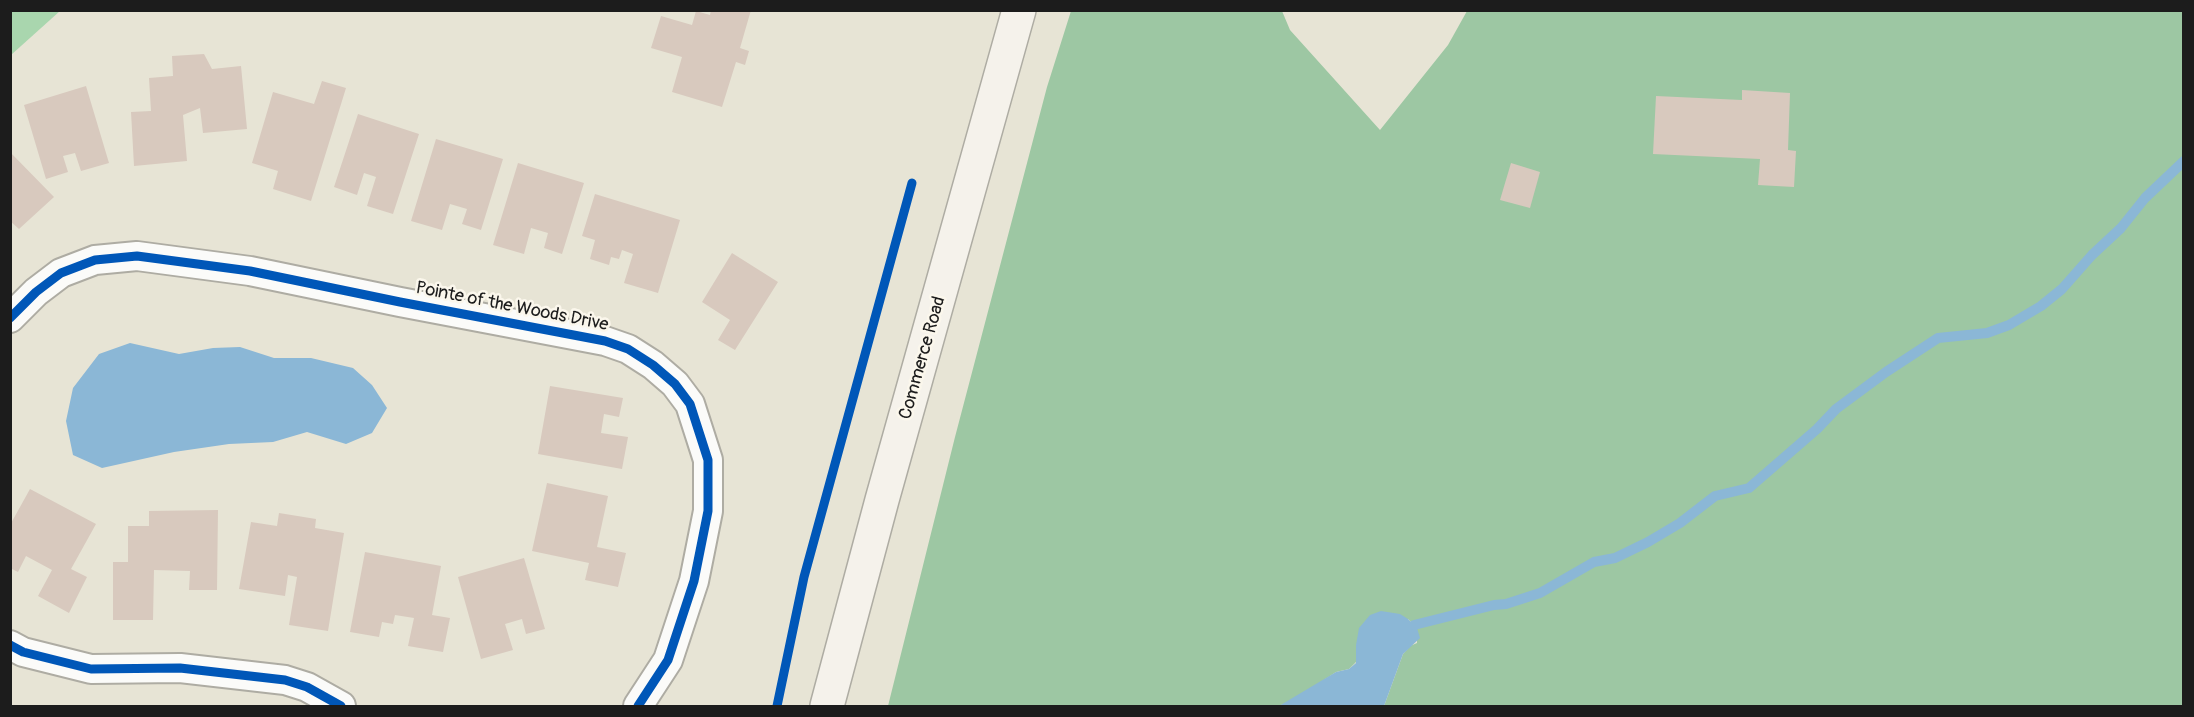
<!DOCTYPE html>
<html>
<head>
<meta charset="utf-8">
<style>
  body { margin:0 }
  #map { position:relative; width:2194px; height:717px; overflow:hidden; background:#e7e4d5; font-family:Pangolin,sans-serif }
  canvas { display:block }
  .frame { position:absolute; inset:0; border:12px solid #1c1c1c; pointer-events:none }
</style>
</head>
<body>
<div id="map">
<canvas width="2194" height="717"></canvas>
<div class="frame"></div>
</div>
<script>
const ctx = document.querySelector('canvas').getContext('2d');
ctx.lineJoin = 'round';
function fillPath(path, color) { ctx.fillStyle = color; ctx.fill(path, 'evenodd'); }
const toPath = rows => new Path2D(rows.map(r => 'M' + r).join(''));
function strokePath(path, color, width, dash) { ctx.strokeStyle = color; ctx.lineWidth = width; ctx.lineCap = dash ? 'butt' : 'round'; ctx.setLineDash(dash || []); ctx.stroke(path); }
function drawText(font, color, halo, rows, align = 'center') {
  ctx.font = font + ' Pangolin,sans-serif'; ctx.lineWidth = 5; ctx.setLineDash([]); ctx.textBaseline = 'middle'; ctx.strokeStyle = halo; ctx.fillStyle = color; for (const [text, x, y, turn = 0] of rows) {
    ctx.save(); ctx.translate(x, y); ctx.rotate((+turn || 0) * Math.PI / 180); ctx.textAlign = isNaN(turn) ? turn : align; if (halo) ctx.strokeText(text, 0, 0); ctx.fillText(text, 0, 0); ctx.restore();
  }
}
fillPath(toPath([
  [11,10,60,10,60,11,11,55]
]), '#a9d6ae');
fillPath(toPath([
  [1071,11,1282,11,1290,30,1380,130,1448,45,1467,11,2183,11,2183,706,1384,706,1403,654,1410,646,1417,643,1417,628,1408,619,1356,645,1356,662,1349,669,1336,672,1295,699,1279,706,888,706,955,437,1047,87]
]), '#9dc7a3');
fillPath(toPath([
  [130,343,179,354,213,348,240,347,274,358,311,358,353,368,372,385,387,408,372,433,346,444,307,432,273,442,229,444,174,452,102,468,73,455,66,421,73,388,99,354],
  [1381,611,1400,614,1408,619,1417,628,1420,638,1403,654,1384,706,1279,706,1336,672,1349,669,1356,663,1356,645,1359,628,1370,615]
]), '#8bb7d6');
strokePath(toPath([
  [1414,625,1494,605,1506,604,1540,593,1594,562,1615,558,1648,542,1680,523,1715,496,1749,488,1817,429,1836,409,1886,372,1938,338,1987,333,2009,325,2041,306,2062,289,2092,255,2121,228,2145,198,2184,161]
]), '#8bb7d6', 10);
fillPath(toPath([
  [711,10,751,10,740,48,749,51,745,65,736,62,722,107,672,92,682,57,651,48,661,16,692,25,696,11,710,15],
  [204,54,212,69,241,66,247,129,203,133,200,108,183,115,187,161,134,166,131,112,151,111,149,78,173,76,172,56],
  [322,81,346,88,311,201,273,189,278,171,252,163,273,92,314,104],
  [86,86,109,163,81,171,75,153,63,156,68,172,46,179,24,105],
  [1742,90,1790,93,1788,150,1796,151,1794,187,1758,185,1760,159,1653,154,1656,96,1742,100],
  [358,114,419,134,393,214,367,206,376,177,364,173,357,195,334,187],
  [436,139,503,159,481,230,462,224,467,209,450,204,442,230,411,221],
  [10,152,54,197,19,229,10,221],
  [518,163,584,183,562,254,544,248,548,233,531,228,524,254,493,245],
  [1511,163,1540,172,1530,208,1500,200],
  [595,194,680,220,658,293,624,283,633,254,622,250,619,259,611,257,609,265,590,259,595,240,582,236],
  [732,253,778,282,735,350,718,340,730,320,702,302],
  [550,386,623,398,619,417,604,414,601,433,628,437,622,469,538,454],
  [547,483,608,496,597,547,626,553,618,587,585,580,589,563,532,551],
  [30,489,96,524,71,569,87,577,69,613,38,596,52,570,26,556,18,572,10,568,10,525],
  [218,510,217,590,189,590,190,571,154,570,153,620,113,620,113,562,128,562,128,526,149,526,149,511],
  [279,513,316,519,315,528,344,533,328,631,289,625,297,577,288,575,285,596,239,589,251,522,277,526],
  [365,552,441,566,432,615,450,618,443,652,408,646,414,618,395,615,393,624,382,622,379,637,350,632],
  [524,558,545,629,526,634,522,619,505,624,513,650,481,659,458,577]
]), '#d8c9be');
const street = toPath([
  [10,318,36,292,61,273,95,260,137,256,250,271,400,302,605,341,628,349,653,365,675,384,690,404,708,460,708,511,694,581,668,660,638,706],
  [10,645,23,652,91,669,180,668,285,680,307,687,341,706]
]);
const secondary = toPath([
  [827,706,882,500,1019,10]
]);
strokePath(street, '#aeaca3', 32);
strokePath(secondary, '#aeaca3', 36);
strokePath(street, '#fbfbf9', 28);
strokePath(secondary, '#f5f2eb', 33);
strokePath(toPath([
  [10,318,36,292,61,273,95,260,137,256,250,271,400,302,605,341,628,349,653,365,675,384,690,404,708,460,708,511,694,581,668,660,638,706],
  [10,645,23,652,91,669,180,668,285,680,307,687,341,706],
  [777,706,804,577,912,183]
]), '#0057b8', 9);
drawText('18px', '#1c1c1c', '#fbf7ec', [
  ["Pointe of the Woods Drive",512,307,11],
  ["Commerce Road",923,358,-74]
]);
</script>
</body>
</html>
